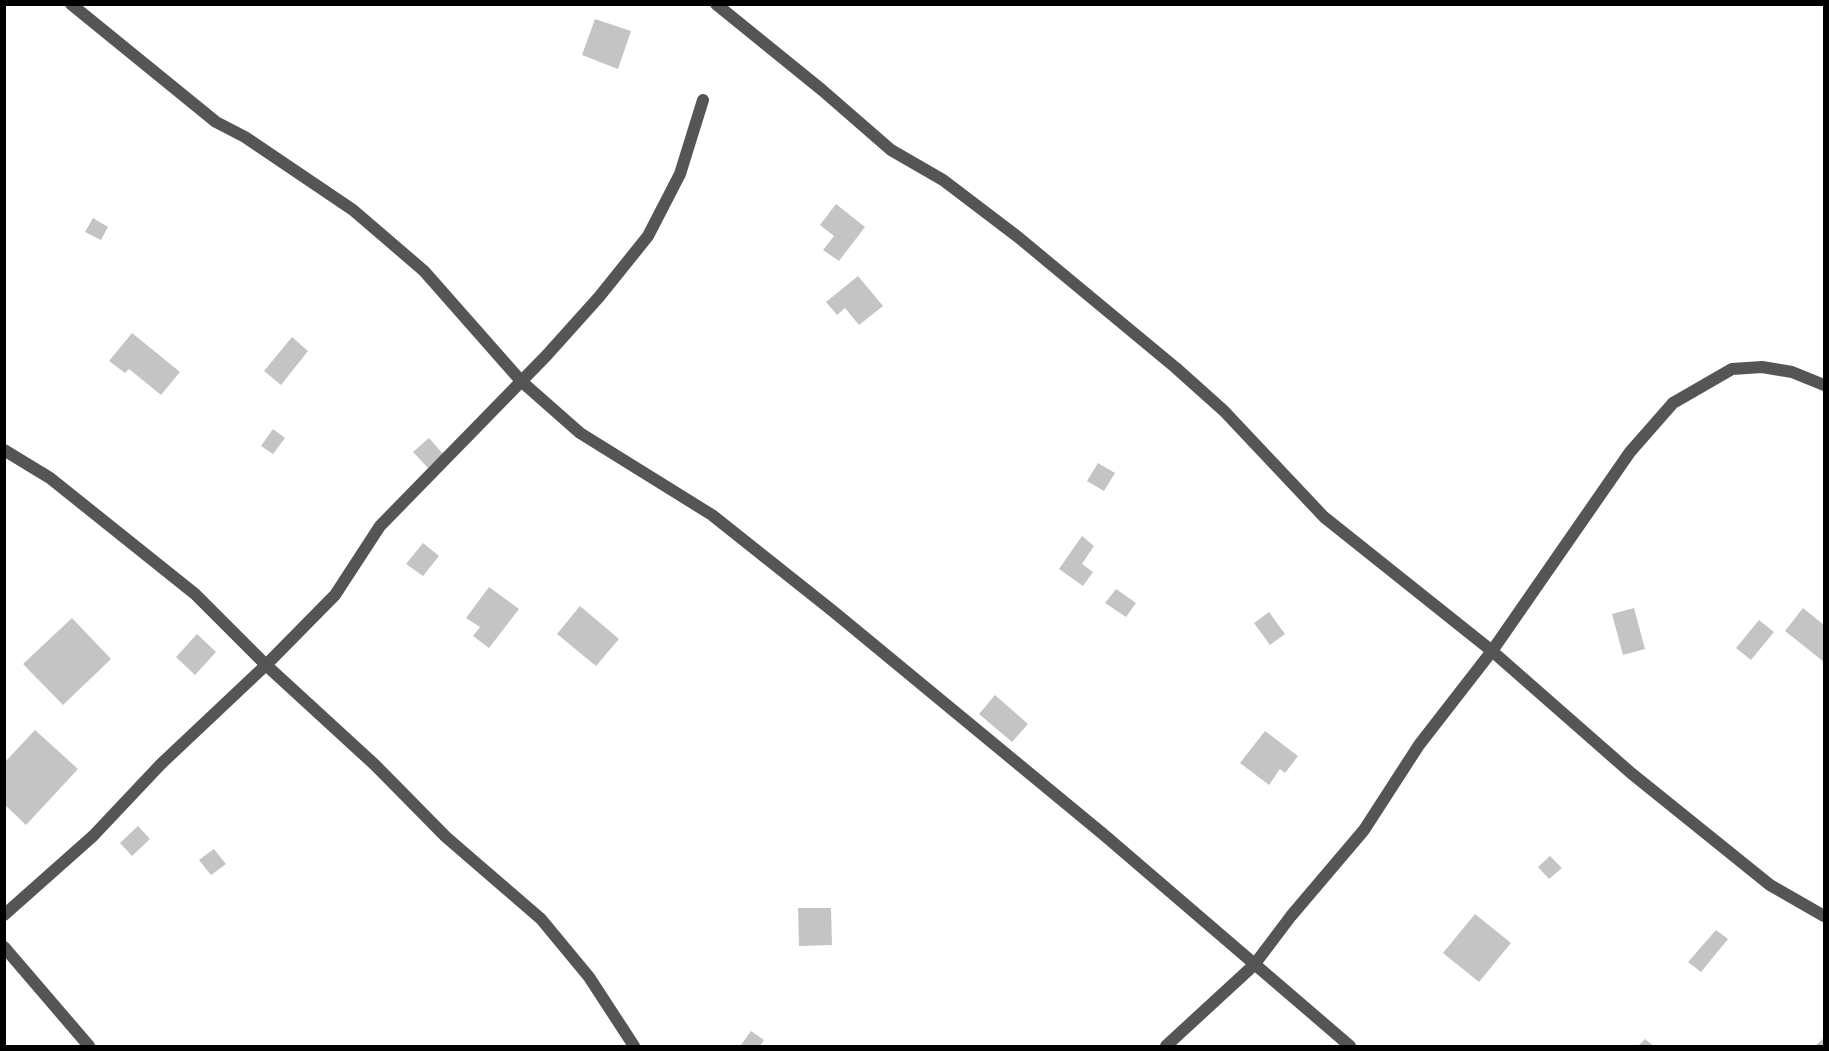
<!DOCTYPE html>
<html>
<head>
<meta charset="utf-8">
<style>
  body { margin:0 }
  #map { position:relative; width:1829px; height:1051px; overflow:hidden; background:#fff; font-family:"Work Sans",sans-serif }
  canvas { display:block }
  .frame { position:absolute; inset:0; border:6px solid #000; pointer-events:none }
</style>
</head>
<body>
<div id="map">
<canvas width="1829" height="1051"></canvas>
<div class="frame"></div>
</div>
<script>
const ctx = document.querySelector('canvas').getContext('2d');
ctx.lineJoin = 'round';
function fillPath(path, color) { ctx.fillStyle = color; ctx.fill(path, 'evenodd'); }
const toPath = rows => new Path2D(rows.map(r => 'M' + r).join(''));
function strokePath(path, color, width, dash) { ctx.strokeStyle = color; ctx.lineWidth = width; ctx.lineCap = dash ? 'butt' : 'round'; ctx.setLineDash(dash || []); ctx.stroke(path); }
fillPath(toPath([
  [595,19,631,31,618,69,582,55],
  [836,204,865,227,839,261,823,250,834,236,820,225],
  [93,218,108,227,101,240,85,232],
  [858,276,883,306,859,325,845,308,837,315,826,302],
  [132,333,180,372,161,395,129,369,125,373,109,361],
  [292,337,308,351,281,385,264,371],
  [273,429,285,438,273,454,261,446],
  [429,438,443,454,428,468,413,452],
  [1098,463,1115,473,1104,491,1087,481],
  [1082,536,1094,546,1082,564,1093,572,1083,586,1059,569],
  [423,543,439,556,423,576,406,564],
  [489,587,519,609,489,648,473,636,480,627,466,618],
  [1116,589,1136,603,1126,617,1105,603],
  [580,606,619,639,596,666,557,634],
  [1634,608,1645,649,1623,655,1612,614],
  [1803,608,1824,625,1824,662,1785,631],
  [1269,612,1285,634,1270,645,1254,623],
  [72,618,111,659,63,705,23,664],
  [1759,620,1774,632,1751,660,1736,648],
  [197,634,216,652,195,675,176,657],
  [995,695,1028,724,1012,742,979,714],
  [35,730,78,769,26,825,4,804,4,763],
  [1265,731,1298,756,1285,773,1280,769,1269,785,1240,763],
  [138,826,150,839,132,856,120,843],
  [214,849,226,864,211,875,199,860],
  [1550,856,1562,868,1549,879,1538,867],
  [798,908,831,908,832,945,799,946],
  [1475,914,1511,943,1479,982,1443,953],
  [1716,930,1728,939,1701,972,1688,962],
  [751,1031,764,1040,760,1046,741,1045],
  [1824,1038,1824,1046,1818,1046,1816,1045],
  [1645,1039,1654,1046,1638,1046]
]), '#c4c4c4');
strokePath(toPath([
  [71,4,216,122,245,137,353,210,424,271,521,381,580,433,712,515,834,612,1103,834,1350,1046],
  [716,4,822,90,891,150,943,180,1018,237,1176,368,1224,411,1324,517,1492,651,1631,773,1770,885,1824,916],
  [4,450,50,478,195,594,266,665,375,765,446,837,541,919,589,977,634,1046],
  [4,915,93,836,161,764,266,665,335,595,380,526,546,356,599,297,648,236,680,174,703,100],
  [4,947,89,1046],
  [1166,1046,1254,965,1291,916,1364,830,1419,745,1492,651,1630,452,1673,403,1732,369,1762,367,1792,372,1824,385]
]), '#555', 12);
</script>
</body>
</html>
